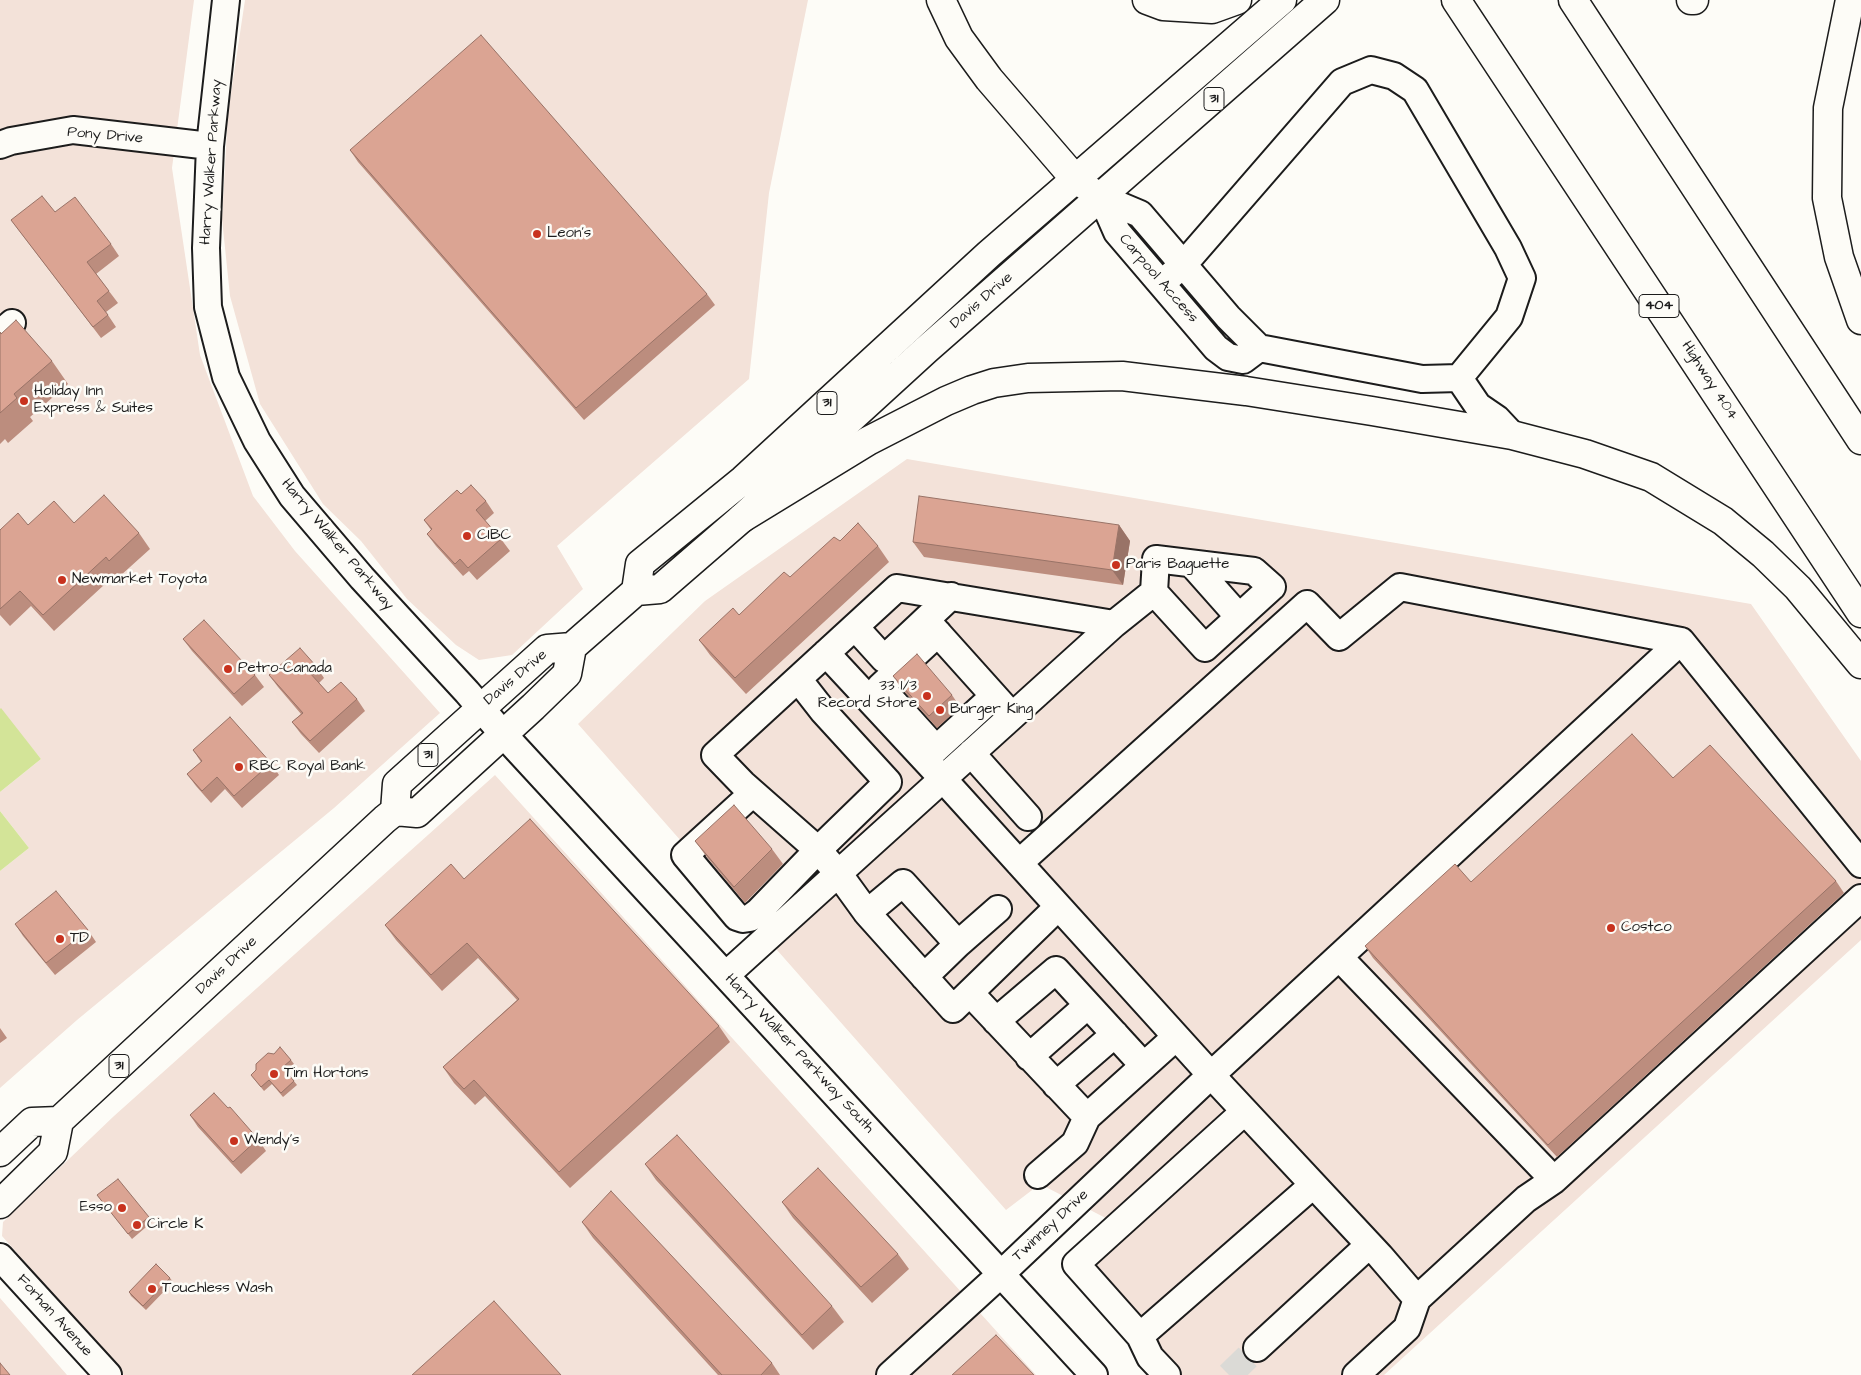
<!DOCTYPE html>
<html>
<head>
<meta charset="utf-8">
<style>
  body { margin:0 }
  canvas { display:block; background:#fdfcf7 }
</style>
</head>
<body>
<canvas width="1861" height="1375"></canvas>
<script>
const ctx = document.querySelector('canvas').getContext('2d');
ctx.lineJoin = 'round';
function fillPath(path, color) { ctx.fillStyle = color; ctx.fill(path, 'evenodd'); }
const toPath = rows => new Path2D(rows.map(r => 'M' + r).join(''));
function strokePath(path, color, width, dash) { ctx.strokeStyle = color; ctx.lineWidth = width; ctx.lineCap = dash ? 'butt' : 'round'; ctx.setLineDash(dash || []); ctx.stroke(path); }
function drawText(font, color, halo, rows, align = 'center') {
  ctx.font = font + ' "Architects Daughter",sans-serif'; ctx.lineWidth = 5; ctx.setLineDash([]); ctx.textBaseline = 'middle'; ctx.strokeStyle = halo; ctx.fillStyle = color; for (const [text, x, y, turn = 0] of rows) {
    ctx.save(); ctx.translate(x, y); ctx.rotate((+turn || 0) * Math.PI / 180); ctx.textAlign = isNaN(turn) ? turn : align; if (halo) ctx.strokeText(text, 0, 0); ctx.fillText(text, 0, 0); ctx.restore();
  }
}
fillPath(toPath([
  [0,0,194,0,172,168,200,355,253,496,295,551,440,713,334,808,77,1020,0,1088,0,871,29,848,0,811,0,792,41,759,0,709],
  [245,0,808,0,769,193,749,379,557,546,583,589,512,655,479,660,456,645,407,599,361,541,323,504,260,404,230,296,222,219,228,113],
  [907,459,1751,604,1861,761,1861,940,1384,1375,1160,1375,1072,1279,1121,1226,1040,1184,1006,1210,578,724,705,601],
  [495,775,1036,1375,124,1375,2,1236,3,1222,114,1116],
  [0,1298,67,1375,0,1375]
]), '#f3e2d9');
fillPath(toPath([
  [1,708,41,759,0,792,0,709],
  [0,811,29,848,0,871]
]), '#d3e498');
strokePath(toPath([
  [1229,1375,1257,1348]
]), '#dbdad6', 26, [26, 13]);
const minor = toPath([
  [226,0,210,146,206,248,208,307,226,377,257,441,292,496,362,578,467,692,503,734,1094,1375],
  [0,145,11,141,73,130,210,146],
  [1076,180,1102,198,1140,214,1228,317,1259,348,1422,379,1459,378],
  [1102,198,1117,232,1216,348,1228,357,1243,360,1259,348],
  [1162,283,1184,264,1342,82,1371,70,1394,76,1415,90,1508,248,1522,278,1509,317,1459,378],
  [0,334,12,323],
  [1459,378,1478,406,1497,419,1512,435],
  [1192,564,1239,617],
  [926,620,1005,708],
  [855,627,884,659,951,596],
  [938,633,880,687,936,749,994,696],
  [826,653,943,779,1211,1075,1380,1256,1417,1299],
  [971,753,1028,817],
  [753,793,685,855,737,917,743,919,750,918,758,912,818,850,888,782,823,711,798,679],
  [1019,863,1307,604,1339,637,1400,587,1681,641,1861,864],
  [1058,907,953,1009,867,913,838,873,818,850,743,784,715,755,897,588,1114,624],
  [867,913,903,883,958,944,924,977],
  [958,944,998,909],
  [1339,957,1554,1180],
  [726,975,1114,624,1154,592,1156,559,1254,571,1272,587,1205,648,1154,592],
  [970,993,1087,1117,1176,1037],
  [996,1021,1056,970,1144,1066],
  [1029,1057,1088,1005],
  [1056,1085,1115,1034],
  [1244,1112,1076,1264,1140,1336,1313,1185],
  [1038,1175,1075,1143,1087,1117],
  [0,1257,108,1375],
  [1140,1336,1150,1357,1167,1375],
  [1257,1348,1369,1245],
  [890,1375,1001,1274,1211,1075,1681,641],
  [1356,1375,1407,1328,1417,1299,1526,1199,1554,1180,1861,898]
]);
const major = toPath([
  [636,591,640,564,743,480,989,254,1282,0],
  [395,811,397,784,547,649,572,647,636,591,660,589,742,518,927,349,1325,0],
  [0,1152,32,1122,59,1121],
  [0,1204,53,1152,59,1121,385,819,395,811,417,813,533,707,567,674,572,647]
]);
const highway = toPath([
  [941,0,959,38,989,79,1076,180],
  [1147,0,1163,6,1212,9,1237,0],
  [1456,0,1861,613],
  [1573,0,1861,440],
  [1691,0,1694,0],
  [1850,0,1828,108,1827,198,1839,257,1861,320],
  [742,518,868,441,946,401,972,390,994,383,1028,378,1122,376,1246,391,1372,411,1512,435,1585,454,1651,477,1723,521,1763,554,1798,588,1861,664]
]);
strokePath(minor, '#1c1c1c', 30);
strokePath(major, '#1c1c1c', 31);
strokePath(highway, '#1c1c1c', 31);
strokePath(minor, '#fdfcf7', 26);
strokePath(major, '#fdfcf7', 28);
strokePath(highway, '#fdfcf7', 28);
fillPath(toPath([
  [350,150,707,294,715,305,584,420,358,162],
  [55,212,111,244,119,256,96,274,118,303,106,312,116,327,101,338,11,220],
  [0,332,52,361,68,384,30,417,33,421,8,443,5,439,0,444],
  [461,494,486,501,494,513,485,521,501,539,510,551,477,580,469,571,463,576,436,546,427,534,431,530,424,520],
  [74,523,139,533,150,549,120,576,117,573,54,631,31,606,10,626,0,615,0,530,28,525],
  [1119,525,1130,541,1123,585,924,557,913,542],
  [840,541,878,546,889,562,746,694,710,655,699,640,739,615],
  [183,639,255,675,264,687,242,706,192,651],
  [316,666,324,678,319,683,328,693,357,699,365,711,319,753,301,734,292,722,301,714,278,687,269,675],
  [893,676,952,695,960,707,937,728,901,688],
  [193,750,271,763,279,775,242,808,225,789,211,803,196,786,187,774,201,762],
  [1673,778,1836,881,1844,893,1557,1157,1373,958,1365,946,1471,882],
  [695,841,772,849,783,864,745,903,706,856],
  [464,879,719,1026,730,1042,570,1188,485,1096,475,1105,454,1083,443,1067,517,1000,478,958,442,991,396,940,385,925],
  [15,924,88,930,96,942,55,975,23,936],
  [0,1028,7,1038,0,1043],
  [291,1060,294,1064,286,1071,297,1085,283,1097,272,1084,264,1091,251,1075],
  [228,1108,258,1139,266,1151,241,1174,198,1127,190,1115],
  [645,1164,832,1306,844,1322,813,1350,656,1180],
  [97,1195,149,1217,152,1222,132,1239],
  [782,1202,898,1254,909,1269,872,1303,793,1218],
  [582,1222,772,1363,780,1375,718,1375,593,1238],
  [170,1278,173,1282,146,1310,131,1296,129,1292]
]), '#bc8d7e');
fillPath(toPath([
  [1119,525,1130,541,1123,585,1112,570]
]), '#997367');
const building = toPath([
  [481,35,707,294,576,408,350,150,481,35],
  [42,196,55,212,75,197,111,244,87,262,109,291,97,301,108,315,93,327,11,220,42,196],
  [16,320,52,361,14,394,17,398,0,413,0,332,1,334,16,320],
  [471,485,486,501,476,510,501,539,468,568,460,559,455,564,427,534,432,529,424,520,457,490,461,494,471,485],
  [104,495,139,533,109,561,106,557,43,615,20,591,0,609,0,530,18,513,28,525,54,501,74,523,104,495],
  [919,496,1119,525,1112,570,913,542,919,496],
  [858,523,878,546,735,678,699,640,733,608,739,615,784,572,790,577,834,537,840,541,858,523],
  [204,620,255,675,234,694,183,639,204,620],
  [300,648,316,666,309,672,328,693,341,682,357,699,310,741,292,722,303,713,269,675,300,648],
  [917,654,952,695,929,716,893,676,917,654],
  [230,717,271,763,234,796,217,777,202,791,187,774,202,761,193,750,230,717],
  [1632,734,1673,778,1710,745,1836,881,1548,1145,1365,946,1455,864,1471,882,1632,734],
  [734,805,772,849,734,887,695,841,734,805],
  [530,819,719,1026,559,1172,474,1080,464,1089,443,1067,519,999,467,943,431,975,385,925,451,864,464,879,530,819],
  [56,891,88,930,46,963,15,924,56,891],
  [280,1047,291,1060,283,1067,294,1081,281,1093,269,1080,261,1087,251,1075,256,1070,256,1064,268,1053,274,1054,280,1047],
  [214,1093,228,1108,230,1107,258,1139,233,1162,190,1115,214,1093],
  [677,1135,832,1306,802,1335,645,1164,677,1135],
  [818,1168,898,1254,861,1287,782,1202,818,1168],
  [118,1179,149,1217,128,1234,97,1195,118,1179],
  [611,1191,772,1363,761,1375,722,1375,582,1222,611,1191],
  [156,1264,170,1278,143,1306,129,1292,156,1264],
  [494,1301,561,1375,412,1375,494,1301],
  [996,1335,1034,1375,952,1375,996,1335],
  [0,1363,10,1375,0,1375,0,1363]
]);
fillPath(building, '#dba493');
strokePath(building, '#997367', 1);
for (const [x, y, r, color] of [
  [537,234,5,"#c8321e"],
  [24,401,5,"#c8321e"],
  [467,536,5,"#c8321e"],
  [1116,565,5,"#c8321e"],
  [62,580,5,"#c8321e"],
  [228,669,5,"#c8321e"],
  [927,696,5,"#c8321e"],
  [940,710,5,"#c8321e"],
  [239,767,5,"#c8321e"],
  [1611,928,5,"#c8321e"],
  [60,939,5,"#c8321e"],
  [274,1074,5,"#c8321e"],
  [234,1141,5,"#c8321e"],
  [122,1208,5,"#c8321e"],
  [137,1225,5,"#c8321e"],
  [152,1289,5,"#c8321e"]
]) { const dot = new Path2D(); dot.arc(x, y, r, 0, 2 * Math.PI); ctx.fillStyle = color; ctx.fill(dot); strokePath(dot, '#fdfcf7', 2); }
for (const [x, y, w] of [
  [1214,99,20],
  [1659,306,40],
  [827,403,20],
  [428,755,20],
  [119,1066,20]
]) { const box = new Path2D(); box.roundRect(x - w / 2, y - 11.5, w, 23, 4); ctx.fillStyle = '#fdfcf7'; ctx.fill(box); strokePath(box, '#1c1c1c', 1); }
drawText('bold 14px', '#1c1c1c', null, [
  ["31",1214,99],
  ["404",1659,306],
  ["31",827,403],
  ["31",428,755],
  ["31",119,1066]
]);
drawText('15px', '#1c1c1c', '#fdfcf7', [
  ["Pony Drive",105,136,5],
  ["Harry Walker Parkway",212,162,-86],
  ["Carpool Access",1158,279,49],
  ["Davis Drive",982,301,-41],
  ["Highway 404",1709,381,57],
  ["Harry Walker Parkway",337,545,50],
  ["Davis Drive",516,678,-40],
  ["Davis Drive",227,966,-43],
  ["Harry Walker Parkway South",799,1054,47],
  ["Twinney Drive",1051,1226,-43],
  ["Forhan Avenue",54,1316,48]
]);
drawText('15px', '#1c1c1c', '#fdfcf7', [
  ["Leon's",547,234],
  ["Holiday Inn",34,392],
  ["Express & Suites",34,409],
  ["CIBC",477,536],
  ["Paris Baguette",1126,565],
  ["Newmarket Toyota",72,580],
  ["Petro-Canada",238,669],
  ["33 1/3",917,687,"right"],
  ["Record Store",917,704,"right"],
  ["Burger King",950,710],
  ["RBC Royal Bank",249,767],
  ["Costco",1621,928],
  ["TD",70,939],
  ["Tim Hortons",284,1074],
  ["Wendy's",244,1141],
  ["Esso",112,1208,"right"],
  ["Circle K",147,1225],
  ["Touchless Wash",162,1289]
], 'left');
</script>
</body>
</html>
